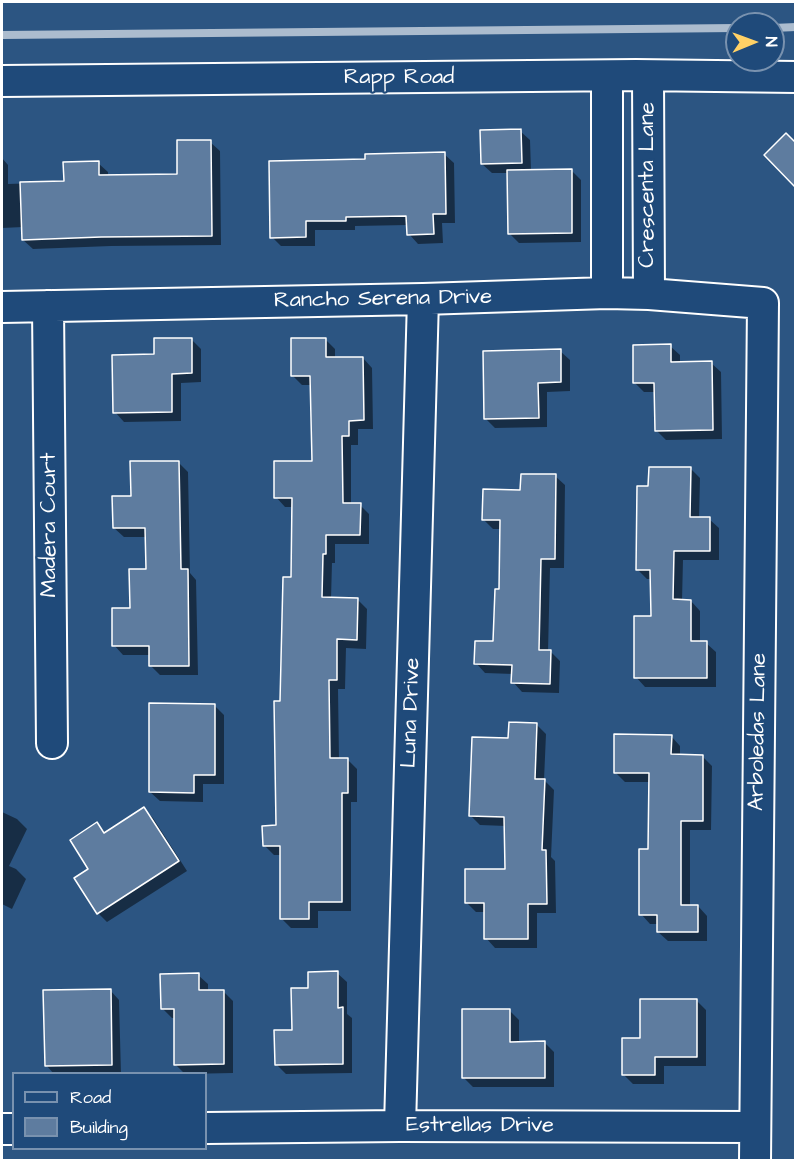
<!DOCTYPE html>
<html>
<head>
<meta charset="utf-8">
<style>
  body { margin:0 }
  #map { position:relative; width:797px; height:1162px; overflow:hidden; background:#2c5582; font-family:"Architects Daughter",sans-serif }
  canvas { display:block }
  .frame { position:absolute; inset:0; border:3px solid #fff; pointer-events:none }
  .legend { position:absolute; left:12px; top:1072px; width:195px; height:78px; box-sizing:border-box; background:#1f4a7a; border:2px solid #7992af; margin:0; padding:8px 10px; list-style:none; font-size:18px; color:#fff }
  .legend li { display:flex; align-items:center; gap:12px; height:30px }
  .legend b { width:30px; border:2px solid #7992af }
  .north { position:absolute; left:725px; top:12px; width:60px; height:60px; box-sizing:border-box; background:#1f4a7a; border:2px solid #7992af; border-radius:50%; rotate:89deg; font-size:16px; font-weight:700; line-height:24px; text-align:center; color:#fff }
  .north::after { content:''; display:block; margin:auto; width:21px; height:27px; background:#ffd166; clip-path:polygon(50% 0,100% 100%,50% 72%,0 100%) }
</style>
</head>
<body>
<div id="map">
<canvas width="797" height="1162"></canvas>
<div class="frame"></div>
<ul class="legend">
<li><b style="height:8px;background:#1f4a7a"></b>Road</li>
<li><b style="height:16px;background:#5e7c9f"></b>Building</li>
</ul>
<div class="north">N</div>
</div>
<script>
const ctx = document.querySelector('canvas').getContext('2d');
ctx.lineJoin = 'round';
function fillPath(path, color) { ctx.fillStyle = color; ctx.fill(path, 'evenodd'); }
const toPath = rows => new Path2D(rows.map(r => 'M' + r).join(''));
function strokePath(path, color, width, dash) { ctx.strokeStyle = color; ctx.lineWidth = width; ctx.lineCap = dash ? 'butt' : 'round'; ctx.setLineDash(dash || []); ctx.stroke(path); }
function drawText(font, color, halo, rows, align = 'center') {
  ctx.font = font + ' "Architects Daughter",sans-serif'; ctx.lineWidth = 4.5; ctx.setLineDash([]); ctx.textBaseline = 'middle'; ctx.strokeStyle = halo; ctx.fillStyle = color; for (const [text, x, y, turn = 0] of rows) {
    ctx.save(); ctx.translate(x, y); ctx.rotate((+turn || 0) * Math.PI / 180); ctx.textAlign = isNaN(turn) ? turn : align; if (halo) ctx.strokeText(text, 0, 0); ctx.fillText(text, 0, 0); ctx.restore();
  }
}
fillPath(toPath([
  [520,131,530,140,531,171,571,170,581,180,581,242,519,243,509,233,509,173,492,173,482,164],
  [786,135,796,144,796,185,766,155],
  [210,142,220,151,221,245,111,246,33,249,23,240,23,227,2,228,2,158,8,165,8,184,65,182,98,163,108,172,108,176,179,176],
  [444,154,454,163,455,223,442,223,443,243,418,244,409,234,408,225,355,226,355,230,315,230,315,246,281,246,272,237,367,161],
  [191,339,201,349,201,382,181,383,181,421,124,422,115,412,155,355],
  [325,339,335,349,335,359,363,358,372,368,373,429,358,429,358,445,351,445,351,505,360,505,369,514,369,544,335,544,335,563,332,563,331,599,358,600,367,609,366,649,346,648,345,689,338,689,339,759,347,759,357,769,357,802,351,802,351,911,318,911,318,928,291,928,281,918,281,855,274,855,264,845,278,827,282,703,293,578,293,507,285,507,276,497,313,463,312,385,302,385,292,375],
  [670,346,680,355,680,363,711,363,721,372,722,439,666,440,656,430,655,392,644,392,635,383],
  [560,351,570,360,570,391,547,392,547,427,495,428,486,419],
  [178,462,188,472,190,573,196,580,198,675,160,675,150,665,150,655,123,655,114,645,131,610,147,571,147,537,124,537,114,528,132,497],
  [690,468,700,478,699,519,709,519,719,528,719,560,683,560,682,601,691,601,700,611,700,643,706,643,716,652,716,687,645,687,636,677,652,617,652,579,647,579,638,570,650,487],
  [555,476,565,485,564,568,550,568,548,652,551,652,560,661,559,693,522,692,513,682,513,674,485,673,476,663,495,643,501,590,502,529,493,529,483,519,522,492],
  [214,705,224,715,224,784,203,784,203,802,160,801,150,792],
  [537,725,546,734,544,780,554,790,551,857,555,861,556,913,537,913,537,948,495,948,486,938,486,912,476,912,467,903,506,871,506,826,480,825,470,815,510,740],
  [671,736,680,746,680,756,702,756,712,766,711,830,690,830,690,906,698,906,707,916,707,941,668,941,658,932,659,924,650,924,641,914,650,850,651,782,625,782,615,772],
  [144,809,153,818,187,871,107,922,98,913,91,870,97,824,106,833],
  [2,812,17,819,27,829,9,866,16,869,26,879,12,909,2,904],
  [337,973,347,982,347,1014,352,1018,352,1073,286,1074,276,1064,293,1031,309,989],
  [198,975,208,984,208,991,223,991,233,1001,233,1073,185,1074,175,1064,175,1018,172,1018,162,1008],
  [110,990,119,1000,121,1074,54,1074,46,1065],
  [696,1000,706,1010,706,1066,664,1066,664,1084,633,1084,624,1075,642,1040],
  [510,1011,519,1020,519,1043,545,1043,554,1052,554,1087,473,1087,463,1077]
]), '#0007');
strokePath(toPath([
  [773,28,796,27],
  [2,35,737,28]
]), '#acbcce', 8);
const building = toPath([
  [521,129,522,163,481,164,480,130,521,129],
  [786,133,795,142,795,187,764,155,786,133],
  [177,140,211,140,212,236,101,237,22,240,20,182,64,181,63,162,99,161,99,175,177,174,177,140],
  [445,152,446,214,433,214,434,234,407,235,406,216,346,217,346,221,306,221,306,237,270,238,269,161,365,159,365,154,445,152],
  [572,169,572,233,508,234,507,170,572,169],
  [154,338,192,338,192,373,172,374,172,412,113,413,112,355,154,354,154,338],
  [291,338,326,338,326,357,363,357,364,420,349,421,349,436,342,436,343,503,361,503,360,535,326,535,326,554,323,554,322,597,358,598,357,640,337,639,337,680,329,680,330,758,348,758,348,793,342,793,342,902,309,902,309,919,280,919,280,846,263,846,262,826,276,825,274,701,280,701,283,577,291,577,292,498,274,498,274,461,312,461,310,376,291,376,291,338],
  [671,344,671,362,712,361,713,430,655,431,654,383,633,383,633,345,671,344],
  [561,349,561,382,538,383,539,418,484,419,483,351,561,349],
  [130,461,179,461,181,569,188,569,189,666,149,666,149,646,112,646,112,608,130,608,129,569,146,569,145,528,113,528,112,496,131,496,130,461],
  [649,467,691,467,690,517,710,517,710,551,674,551,673,599,691,600,691,641,707,641,707,678,634,678,634,616,651,616,650,570,636,570,637,486,648,486,649,467],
  [521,474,556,474,555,559,541,559,539,650,551,650,550,684,511,683,512,665,474,664,475,641,493,641,495,589,499,589,500,520,482,520,483,489,520,490,521,474],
  [149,703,215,704,215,775,194,775,194,793,149,792,149,703],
  [509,722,537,723,535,779,545,779,542,850,546,850,547,904,528,904,528,939,484,939,484,903,465,903,465,869,505,869,504,817,469,816,472,737,508,738,509,722],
  [614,734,672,735,671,754,703,755,703,821,681,821,681,905,698,905,698,932,657,932,657,915,639,915,639,849,648,849,649,773,614,773,614,734],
  [144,807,179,861,97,914,74,878,88,869,70,840,97,822,104,833,144,807],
  [338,971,338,1008,343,1007,343,1064,275,1065,274,1030,292,1030,291,988,308,988,308,972,338,971],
  [199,973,199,990,224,990,224,1064,174,1065,174,1009,161,1009,160,974,199,973],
  [111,989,112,1065,45,1066,43,990,111,989],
  [640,999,697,999,697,1057,655,1057,655,1075,622,1075,622,1038,640,1038,640,999],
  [462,1009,510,1009,510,1042,545,1041,545,1078,462,1078,462,1009]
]);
fillPath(building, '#5e7c9f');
strokePath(building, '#fff', 1.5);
const minor = toPath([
  [607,76,607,293],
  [648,76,649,294],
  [2,81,636,75,796,77],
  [48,306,52,743],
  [2,307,423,299,607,293,649,294,763,303,755,1160],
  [400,1126,423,299],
  [206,1128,400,1126,755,1127],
  [2,1129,14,1129]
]);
strokePath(minor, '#fff', 34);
strokePath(minor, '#1f4a7a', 30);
drawText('22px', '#fff', '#1f4a7a', [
  ["Rapp Road",399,78],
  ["Crescenta Lane",648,185,-90],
  ["Rancho Serena Drive",383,300,-1],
  ["Madera Court",50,525,-90],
  ["Luna Drive",412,713,-88],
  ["Arboledas Lane",759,732,-89],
  ["Estrellas Drive",480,1126]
]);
</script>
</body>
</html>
